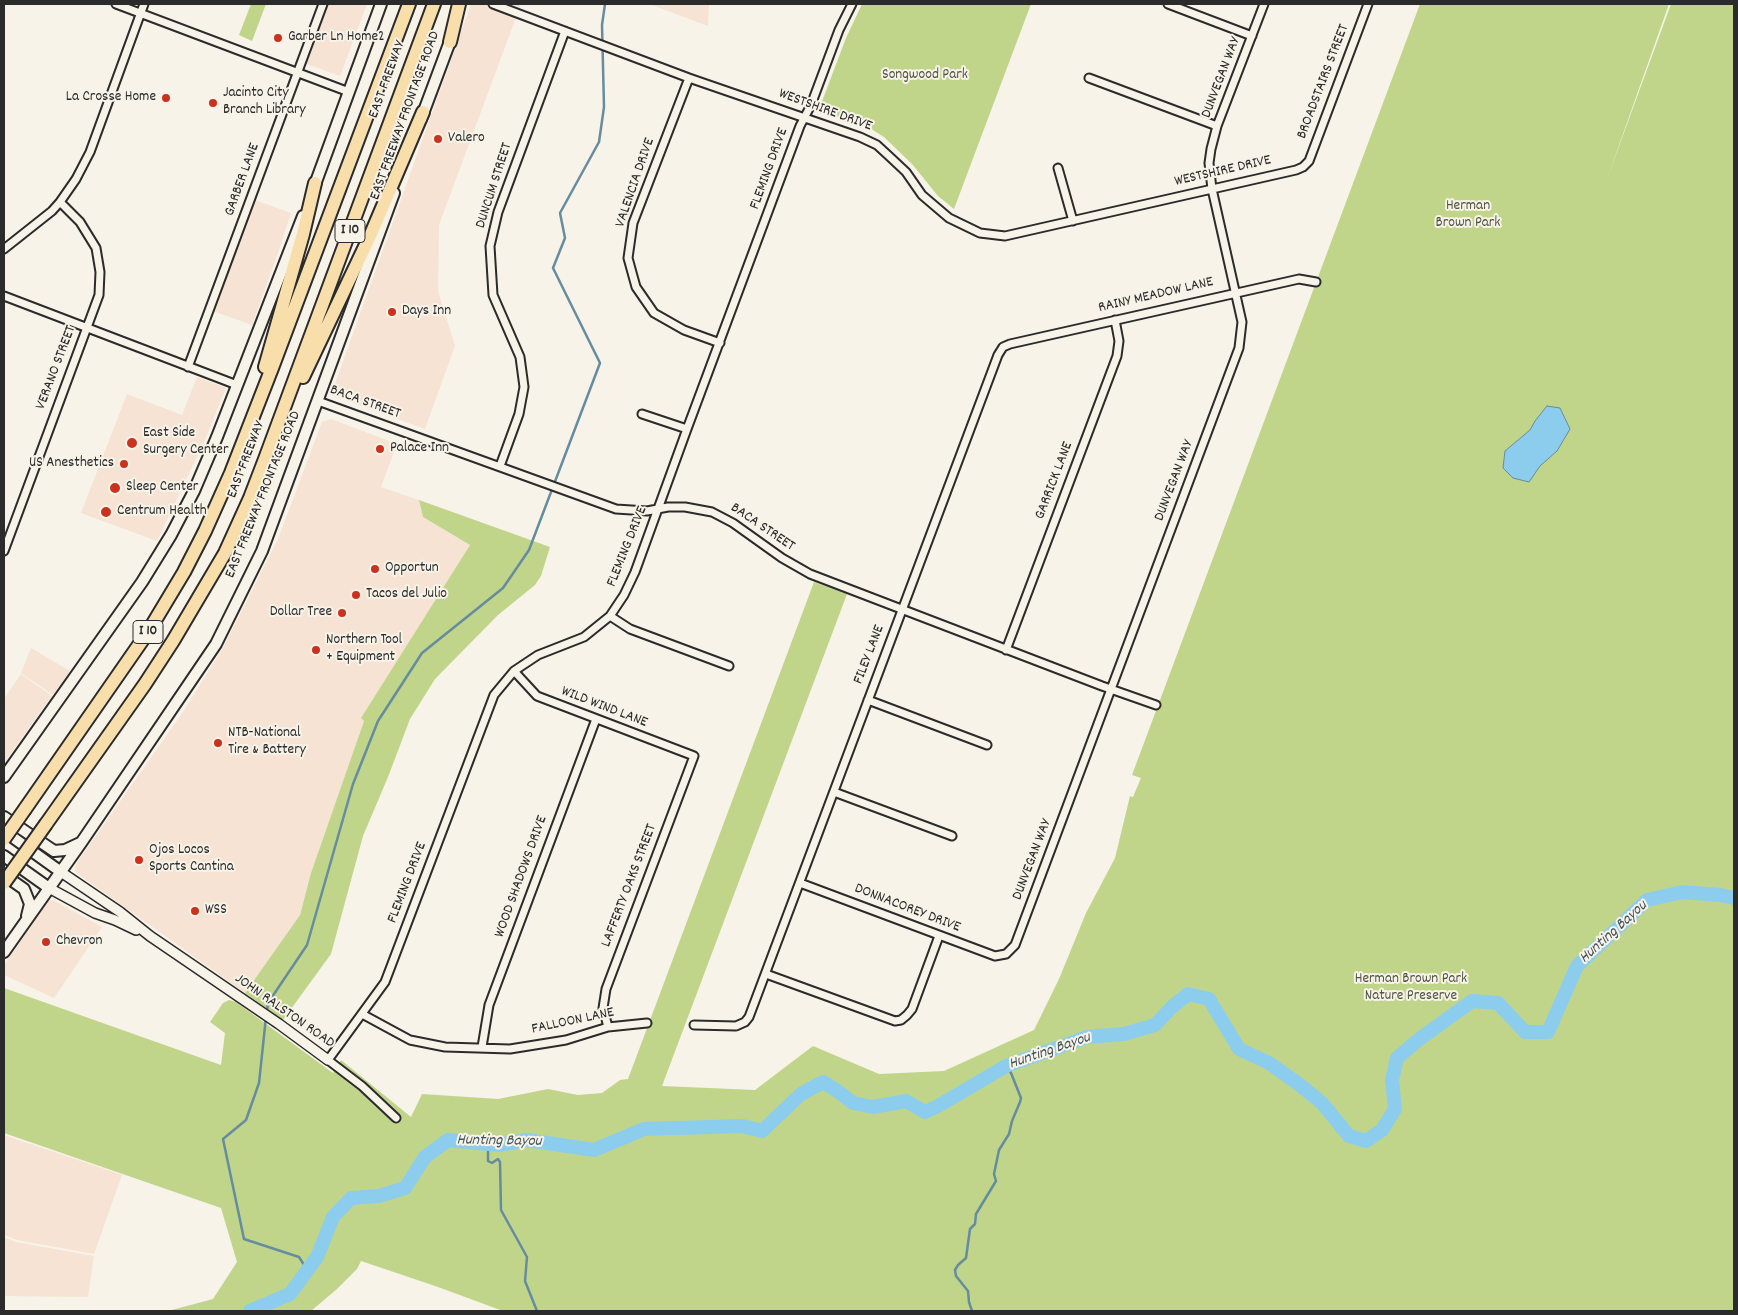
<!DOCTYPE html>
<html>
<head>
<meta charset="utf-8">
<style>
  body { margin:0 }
  #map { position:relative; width:1738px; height:1315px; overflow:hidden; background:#f7f3e8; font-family:Dekko,sans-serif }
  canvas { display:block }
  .frame { position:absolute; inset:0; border:5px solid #2b2b2b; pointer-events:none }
</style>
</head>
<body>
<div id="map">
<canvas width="1738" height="1315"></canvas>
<div class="frame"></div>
</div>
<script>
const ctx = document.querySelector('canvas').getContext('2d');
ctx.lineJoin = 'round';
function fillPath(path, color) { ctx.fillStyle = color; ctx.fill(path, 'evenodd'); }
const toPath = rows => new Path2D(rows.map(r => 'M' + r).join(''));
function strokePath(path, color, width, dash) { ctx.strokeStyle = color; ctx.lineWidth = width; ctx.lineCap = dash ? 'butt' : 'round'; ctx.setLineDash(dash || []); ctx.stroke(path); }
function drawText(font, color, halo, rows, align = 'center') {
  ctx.font = font + ' Dekko,sans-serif'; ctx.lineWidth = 4; ctx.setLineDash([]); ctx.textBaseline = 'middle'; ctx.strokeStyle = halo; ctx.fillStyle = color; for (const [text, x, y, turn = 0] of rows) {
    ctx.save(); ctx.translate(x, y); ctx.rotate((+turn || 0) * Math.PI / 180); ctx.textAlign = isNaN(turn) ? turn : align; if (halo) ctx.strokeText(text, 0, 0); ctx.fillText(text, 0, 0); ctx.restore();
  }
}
fillPath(toPath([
  [325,4,367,4,340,76,304,63],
  [471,4,521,4,439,225,438,291,455,346,425,429,331,395],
  [649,4,709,4,708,26],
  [255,200,291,213,278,253,252,325,213,311],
  [197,377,226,388,205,440,157,541,81,513,127,394,182,415],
  [331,419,397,444,381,487,419,500,423,517,470,545,361,718,364,721,311,873,300,915,245,993,78,874,75,870,76,864,183,712,223,648,278,539,322,422],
  [31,648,70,671,53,695,21,673],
  [21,674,52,696,4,763,4,699],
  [53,900,102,927,54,998,4,975,4,965,48,901],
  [4,1135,122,1175,94,1254,17,1240,4,1235],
  [4,1237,16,1242,94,1256,88,1297,4,1296]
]), '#f6e3d4');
fillPath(toPath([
  [251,4,266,4,252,41,239,35],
  [862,4,1031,4,954,209,938,196,912,164,884,137,868,127,827,113,821,104,846,38],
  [1420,4,1669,4,1607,179,1671,4,1734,4,1734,1311,503,1311,438,1287,361,1261,357,1269,337,1289,311,1311,168,1311,213,1299,237,1262,221,1208,4,1133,4,988,221,1065,225,1033,210,1022,223,1003,229,1000,236,1002,333,1073,341,1060,411,1117,422,1094,498,1099,548,1089,578,1095,602,1093,620,1080,628,1079,814,582,847,594,662,1086,755,1090,813,1046,879,1074,944,1071,1034,1030,1059,979,1086,913,1115,858,1130,796,1133,797,1141,778,1132,775],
  [419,500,550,547,541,576,535,585,498,615,435,679,410,719,388,777,363,836,331,954,283,1020,245,993,300,915,311,873,364,721,361,718,470,545,423,517]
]), '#c0d58a');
const water = toPath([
  [1547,406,1560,408,1570,429,1557,451,1540,466,1529,482,1513,478,1503,468,1505,451,1530,430,1535,421,1547,406]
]);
fillPath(water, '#8ccded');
strokePath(water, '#658c9f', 1);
strokePath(toPath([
  [267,1011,268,1003,307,945,353,784,378,721,422,653,503,588,529,550,600,363,553,268,565,238,560,213,599,142,604,107,602,25,605,4],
  [266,1017,259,1083,246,1120,223,1139,244,1239,299,1257,308,1271],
  [486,1144,488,1149,488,1161,492,1163,498,1159,500,1162,501,1210,527,1257,525,1281,537,1311],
  [972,1311,969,1302,968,1291,956,1276,955,1270,958,1265,966,1258,970,1229,975,1224,976,1214,996,1181,994,1174,999,1150,1009,1134,1012,1121,1020,1102,1021,1098,1011,1073,1006,1066]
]), '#658c9f', 2.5);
strokePath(toPath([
  [250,1311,290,1294,317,1257,333,1217,351,1198,379,1196,405,1188,425,1157,448,1140,499,1145,527,1140,594,1150,644,1129,743,1126,762,1131,801,1094,823,1082,839,1092,853,1103,873,1107,906,1101,925,1112,938,1106,1006,1066,1087,1037,1124,1034,1155,1025,1172,1007,1188,994,1209,999,1239,1049,1269,1063,1300,1085,1322,1103,1349,1136,1366,1141,1382,1130,1395,1109,1392,1080,1397,1058,1418,1040,1472,1001,1498,1003,1525,1032,1548,1032,1577,966,1647,900,1682,892,1720,895,1734,898]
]), '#8ccded', 14);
const minor = toPath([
  [116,4,349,92],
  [493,4,689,78,860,137,877,145,890,157,906,172,922,195,949,218,980,233,1005,236,1296,170,1303,167,1309,161,1368,4],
  [1168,4,1252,36],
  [689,78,633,223,628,258,636,287,654,313,684,330,720,343],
  [1089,78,1217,126],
  [1058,168,1073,221],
  [4,249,52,211,60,202,76,179,90,152,144,4],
  [4,296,237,385],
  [188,367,323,4],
  [318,401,616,509,647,511,668,507,685,507,712,512,733,523,782,558,810,574,1102,686,1156,705],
  [642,414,687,429],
  [500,466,519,414,524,387,520,357,493,295,490,246,498,212,565,31],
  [4,551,99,295,100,272,96,248,80,222,60,202],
  [610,616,630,629,729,666],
  [1006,650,1117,356,1119,341,1115,320],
  [514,671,537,696,694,756,606,989,603,1008,608,1027],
  [868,700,987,745],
  [834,792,952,836],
  [800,883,995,956,1006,954,1015,945,1239,348,1242,322,1212,189,1209,163,1211,149,1217,126,1264,4],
  [766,974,895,1021,901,1020,907,1015,912,1009,939,936],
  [362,1014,410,1040,445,1047,510,1049,566,1040,608,1027,647,1023],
  [694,1025,736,1026,745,1022,749,1017,998,355,1003,347,1010,344,1299,279,1316,282],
  [482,1047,489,1005,596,719],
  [396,1118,362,1086,328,1060,385,982,494,695,514,671,538,655,584,637,610,616,624,595,635,572,687,429,800,126,811,105,839,30,852,4]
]);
const tertiary = toPath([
  [61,872,120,912,150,936,279,1024,328,1060],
  [49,888,95,913,115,920,136,930]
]);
const secondary = toPath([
  [421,119,452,36],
  [313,190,381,4],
  [4,777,142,582,171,535,194,491,217,437,303,216],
  [4,817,54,851,65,850,80,843],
  [4,831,61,872],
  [4,856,49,888],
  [4,875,24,889,30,904,27,916],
  [4,952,81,843,216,644,262,551,394,193]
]);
const motorway = toPath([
  [450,42,459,4],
  [265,367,303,234,315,183],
  [303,377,371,234,423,112],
  [25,809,148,632,184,572,205,531,231,473,272,368,409,4],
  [46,824,145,684,173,641,225,553,250,498,265,459,434,4]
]);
strokePath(minor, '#2b2b2b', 11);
strokePath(tertiary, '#2b2b2b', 12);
strokePath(secondary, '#2b2b2b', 14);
strokePath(motorway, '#2b2b2b', 16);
strokePath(minor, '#f7f3e8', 7);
strokePath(tertiary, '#f7f3e8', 9);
strokePath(secondary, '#f7f3e8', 10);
strokePath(motorway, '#f8deab', 12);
const motorwayBridge = toPath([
  [4,839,25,809],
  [4,883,46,824]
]);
strokePath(motorwayBridge, '#2b2b2b', 16, []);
strokePath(motorwayBridge, '#f8deab', 12);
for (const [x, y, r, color] of [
  [278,38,5,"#c8321e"],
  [166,98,5,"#c8321e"],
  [213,103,5,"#c8321e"],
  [438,139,5,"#c8321e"],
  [392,312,5,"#c8321e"],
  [132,443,6,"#c8321e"],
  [380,449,5,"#c8321e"],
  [124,464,5,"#c8321e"],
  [115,488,6,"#c8321e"],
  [106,512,6,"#c8321e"],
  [375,569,5,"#c8321e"],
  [356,595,5,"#c8321e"],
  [342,613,5,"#c8321e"],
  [316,650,5,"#c8321e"],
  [218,743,5,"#c8321e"],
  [139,860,5,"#c8321e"],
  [195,911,5,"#c8321e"],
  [46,942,5,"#c8321e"]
]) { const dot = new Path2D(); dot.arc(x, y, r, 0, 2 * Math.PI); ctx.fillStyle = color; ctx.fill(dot); strokePath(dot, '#f7f3e8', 2); }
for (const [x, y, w] of [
  [350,231,30],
  [148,632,30]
]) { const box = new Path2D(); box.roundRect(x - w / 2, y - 11.5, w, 23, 4); ctx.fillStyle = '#f7f3e8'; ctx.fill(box); strokePath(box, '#2b2b2b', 1); }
drawText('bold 14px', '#2b2b2b', null, [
  ["I 10",350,231],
  ["I 10",148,632]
]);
drawText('15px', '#2b2b2b', '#f7f3e8', [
  ["Garber Ln Home2",288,38],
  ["Jacinto City",223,94],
  ["Branch Library",223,111],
  ["La Crosse Home",156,98,"right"],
  ["Valero",448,139],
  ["Days Inn",402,312],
  ["East Side",143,434],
  ["Surgery Center",143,451],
  ["Palace Inn",390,449],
  ["US Anesthetics",114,464,"right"],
  ["Sleep Center",126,488],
  ["Centrum Health",117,512],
  ["Opportun",385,569],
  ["Tacos del Julio",366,595],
  ["Dollar Tree",332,613,"right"],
  ["Northern Tool",326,641],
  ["+ Equipment",326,658],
  ["NTB-National",228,734],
  ["Tire & Battery",228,751],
  ["Ojos Locos",149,851],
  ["Sports Cantina",149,868],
  ["WSS",205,911],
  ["Chevron",56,942]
], 'left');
drawText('15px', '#505643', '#f7f3e8', [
  ["Songwood Park",925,76],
  ["Herman",1468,207],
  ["Brown Park",1468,224],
  ["Herman Brown Park",1411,980],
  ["Nature Preserve",1411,997]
]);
drawText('15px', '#2b2b2b', '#f7f3e8', [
  ["DUNVEGAN WAY",1222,78,-69],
  ["EAST FREEWAY",388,80,-70],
  ["BROADSTAIRS STREET",1324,82,-69],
  ["WESTSHIRE DRIVE",825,111,20],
  ["EAST FREEWAY FRONTAGE ROAD",406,116,-70],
  ["FLEMING DRIVE",770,169,-70],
  ["WESTSHIRE DRIVE",1223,172,-13],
  ["GARBER LANE",243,180,-70],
  ["VALENCIA DRIVE",636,183,-71],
  ["DUNCUM STREET",495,186,-72],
  ["RAINY MEADOW LANE",1156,296,-13],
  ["VERANO STREET",57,368,-69],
  ["BACA STREET",365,403,20],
  ["EAST FREEWAY",247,460,-69],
  ["GARRICK LANE",1055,481,-69],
  ["DUNVEGAN WAY",1175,481,-69],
  ["EAST FREEWAY FRONTAGE ROAD",264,495,-68],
  ["BACA STREET",762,528,34],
  ["FLEMING DRIVE",628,547,-68],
  ["FILEY LANE",870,655,-69],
  ["WILD WIND LANE",604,708,21],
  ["DUNVEGAN WAY",1033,860,-69],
  ["WOOD SHADOWS DRIVE",522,877,-70],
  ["FLEMING DRIVE",408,883,-69],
  ["LAFFERTY OAKS STREET",630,886,-69],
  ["DONNACOREY DRIVE",907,909,21],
  ["JOHN RALSTON ROAD",284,1012,35],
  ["FALLOON LANE",573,1022,-12]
]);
drawText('italic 16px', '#43545c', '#f7f3e8', [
  ["Hunting Bayou",1614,933,-42],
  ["Hunting Bayou",1050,1052,-19],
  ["Hunting Bayou",499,1142,1]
]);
</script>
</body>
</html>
